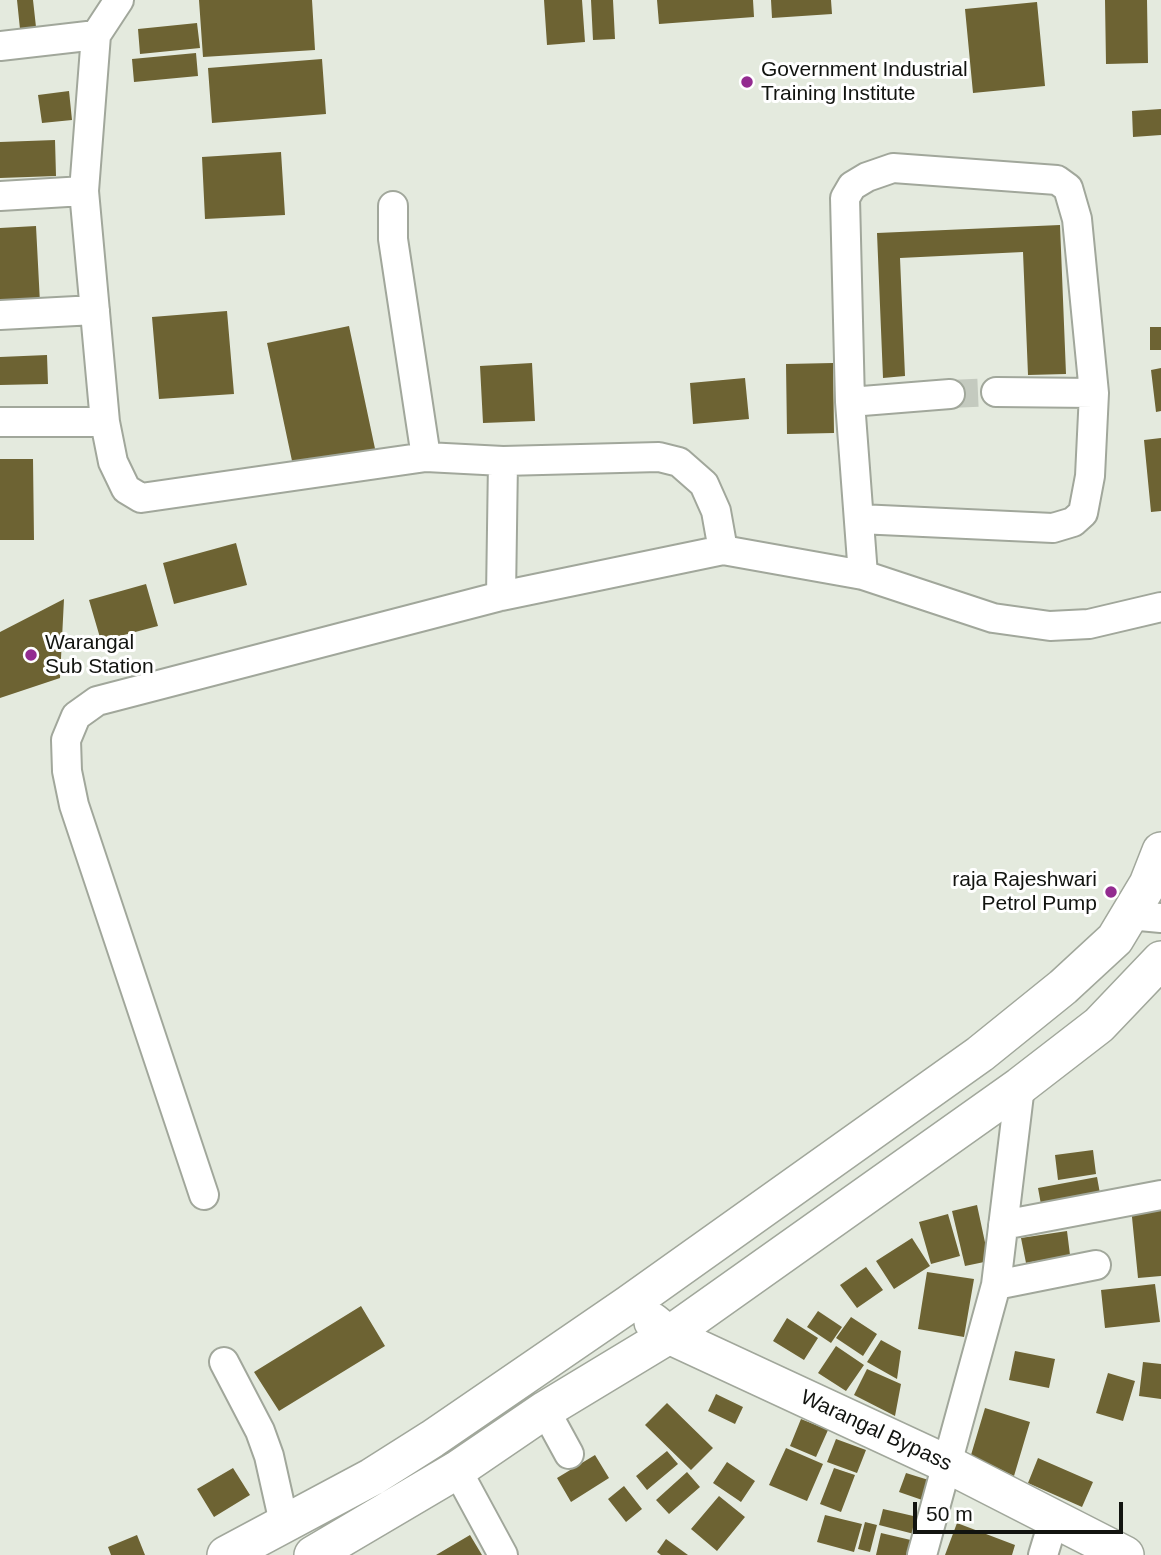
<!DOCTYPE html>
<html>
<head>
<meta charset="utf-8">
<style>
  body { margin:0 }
  #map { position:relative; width:1161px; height:1555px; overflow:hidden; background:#e4eade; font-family:Arial,sans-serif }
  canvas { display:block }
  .scale { position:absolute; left:913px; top:1502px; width:210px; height:32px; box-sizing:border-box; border:4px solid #121410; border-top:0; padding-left:9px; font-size:21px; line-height:24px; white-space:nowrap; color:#121410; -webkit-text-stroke:5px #fff; paint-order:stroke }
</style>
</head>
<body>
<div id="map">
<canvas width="1161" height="1555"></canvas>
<div class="scale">50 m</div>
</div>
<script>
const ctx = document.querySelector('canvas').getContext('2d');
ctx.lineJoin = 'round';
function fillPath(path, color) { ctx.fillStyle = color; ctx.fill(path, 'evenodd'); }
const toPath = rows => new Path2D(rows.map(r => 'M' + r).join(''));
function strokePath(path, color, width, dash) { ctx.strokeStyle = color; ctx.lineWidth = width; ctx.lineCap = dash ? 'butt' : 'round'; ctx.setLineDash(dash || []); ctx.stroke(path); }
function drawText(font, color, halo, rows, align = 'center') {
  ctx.font = font + ' Arial,sans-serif'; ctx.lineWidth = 6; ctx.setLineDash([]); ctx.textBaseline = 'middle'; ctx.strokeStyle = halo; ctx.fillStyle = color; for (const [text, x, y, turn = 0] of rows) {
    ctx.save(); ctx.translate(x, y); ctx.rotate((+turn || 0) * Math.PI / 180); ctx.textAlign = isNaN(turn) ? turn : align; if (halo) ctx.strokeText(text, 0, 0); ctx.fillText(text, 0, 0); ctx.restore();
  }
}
fillPath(toPath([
  [17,0,33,0,36,27,20,29],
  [199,0,312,0,315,50,203,57],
  [544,0,582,0,585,42,547,45],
  [591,0,613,0,615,39,593,40],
  [657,0,753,0,754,17,659,24],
  [771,0,831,0,832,14,772,18],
  [1105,0,1147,0,1148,63,1106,64],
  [1037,2,1045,86,973,93,965,9],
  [197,23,200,48,140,54,138,29],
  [196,53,198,76,134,82,132,59],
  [322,59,326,114,212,123,208,68],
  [69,91,72,120,42,123,38,95],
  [1161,109,1161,135,1133,137,1132,111],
  [55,140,56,176,0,178,0,142],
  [281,152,285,215,205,219,202,157],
  [1060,225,1066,374,1028,375,1023,252,900,258,905,376,883,378,877,233],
  [36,226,40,303,0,305,0,228],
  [227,311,234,394,159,399,152,317],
  [349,326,377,458,295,475,267,343],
  [1150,327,1161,327,1161,350,1150,350],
  [47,355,48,384,0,385,0,357],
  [532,363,535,421,483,423,480,366],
  [833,363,834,433,787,434,786,364],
  [1161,368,1161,411,1156,412,1151,370],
  [745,378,749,419,693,424,690,383],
  [1161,438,1161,511,1151,512,1144,440],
  [0,459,33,459,34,540,0,540],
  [236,543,247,585,174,604,163,563],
  [146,584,158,626,101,641,89,600],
  [64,599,60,678,0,698,0,632],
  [1093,1150,1096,1174,1058,1180,1055,1155],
  [1097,1177,1101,1199,1042,1210,1038,1188],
  [1161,1204,1161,1276,1138,1278,1131,1207],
  [977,1205,989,1261,965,1266,952,1211],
  [948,1214,960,1256,931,1264,919,1222],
  [1067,1231,1070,1255,1026,1263,1021,1238],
  [912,1238,930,1266,894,1289,876,1261],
  [866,1267,883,1290,857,1308,840,1285],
  [927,1272,974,1279,964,1337,918,1329],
  [1155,1284,1160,1322,1105,1328,1101,1290],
  [361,1306,385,1346,279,1411,254,1372],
  [818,1311,842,1327,831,1343,807,1327],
  [851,1317,877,1334,863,1356,836,1338],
  [787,1318,818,1338,804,1360,773,1341],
  [881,1340,901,1351,897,1379,867,1362],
  [836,1346,864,1365,846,1391,818,1373],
  [1015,1351,1055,1359,1049,1388,1009,1380],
  [1143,1362,1161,1364,1161,1399,1139,1396],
  [867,1369,901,1384,895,1416,854,1395],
  [1108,1373,1135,1381,1123,1421,1096,1413],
  [716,1394,743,1407,735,1424,708,1411],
  [667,1403,713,1448,691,1470,645,1425],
  [985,1408,1030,1422,1014,1476,971,1455],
  [801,1419,828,1430,816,1457,790,1446],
  [836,1439,866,1450,857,1473,827,1462],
  [786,1448,823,1464,807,1501,769,1485],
  [667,1451,678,1464,647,1490,636,1476],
  [595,1455,609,1478,571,1502,557,1478],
  [1038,1458,1093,1482,1082,1507,1028,1483],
  [727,1462,755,1481,741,1502,713,1483],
  [233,1468,250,1495,214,1517,197,1489],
  [834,1468,855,1475,841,1512,820,1504],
  [687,1472,700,1487,669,1514,656,1500],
  [906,1473,935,1482,928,1502,899,1492],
  [624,1486,642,1509,626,1522,608,1499],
  [719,1496,745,1517,717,1551,691,1529],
  [883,1509,922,1518,918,1535,879,1525],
  [825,1515,862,1524,854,1552,817,1542],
  [865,1522,877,1525,870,1552,858,1549],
  [957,1523,1015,1545,1012,1555,945,1555],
  [881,1533,915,1541,912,1555,876,1555],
  [137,1535,145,1555,111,1555,108,1547],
  [470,1535,482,1555,436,1555],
  [666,1539,688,1555,661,1555,657,1552]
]), '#6d6333');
strokePath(toPath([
  [950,394,996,392]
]), '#c4cabf', 28, [28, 14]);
const minor = toPath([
  [96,35,84,191,105,422,113,462,126,489,141,498,426,457],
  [0,46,96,35,119,0],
  [0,196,84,191],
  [393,206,393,239,426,457,503,461,659,457,679,462,704,484,716,511,723,550],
  [0,315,95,310],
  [950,394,850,402,845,198,852,186,867,177,893,168,1057,180,1068,188,1077,219,1094,393,996,392],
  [850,402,863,575],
  [0,422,105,422],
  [859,519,1053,528,1073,522,1083,513,1090,476,1094,393],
  [501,596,503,461],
  [1129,915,1161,918],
  [204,1195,74,805,67,771,66,740,76,716,97,701,501,596,723,550,863,575,993,618,1050,626,1089,624,1161,607],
  [1003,1225,1161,1195],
  [996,1285,1096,1265],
  [224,1362,260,1431,269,1456,284,1523],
  [545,1410,569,1454],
  [457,1470,503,1555],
  [922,1555,996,1285,1020,1086],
  [1043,1555,1054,1519]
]);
const major = toPath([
  [653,1322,669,1335,947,1464,1125,1555],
  [226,1555,372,1477,432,1439,629,1304,980,1054,1063,987,1115,939,1148,884,1161,851],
  [313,1555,457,1470,545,1410,669,1335,1020,1086,1099,1025,1161,960]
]);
strokePath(minor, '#a1a79b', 32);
strokePath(major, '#a1a79b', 40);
strokePath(minor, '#fff', 28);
strokePath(major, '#fff', 37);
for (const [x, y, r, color] of [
  [747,82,7,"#932b90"],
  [31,655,7,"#932b90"],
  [1111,892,7,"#932b90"]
]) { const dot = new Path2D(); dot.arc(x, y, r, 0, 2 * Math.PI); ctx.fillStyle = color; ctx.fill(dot); strokePath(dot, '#fff', 2.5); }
drawText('21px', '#121410', '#fff', [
  ["Government Industrial",761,70],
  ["Training Institute",761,94],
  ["Warangal",45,643],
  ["Sub Station",45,667],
  ["raja Rajeshwari",1097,880,"right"],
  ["Petrol Pump",1097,904,"right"]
], 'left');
drawText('21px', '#121410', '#fff', [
  ["Warangal Bypass",876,1431,25]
]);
</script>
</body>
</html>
